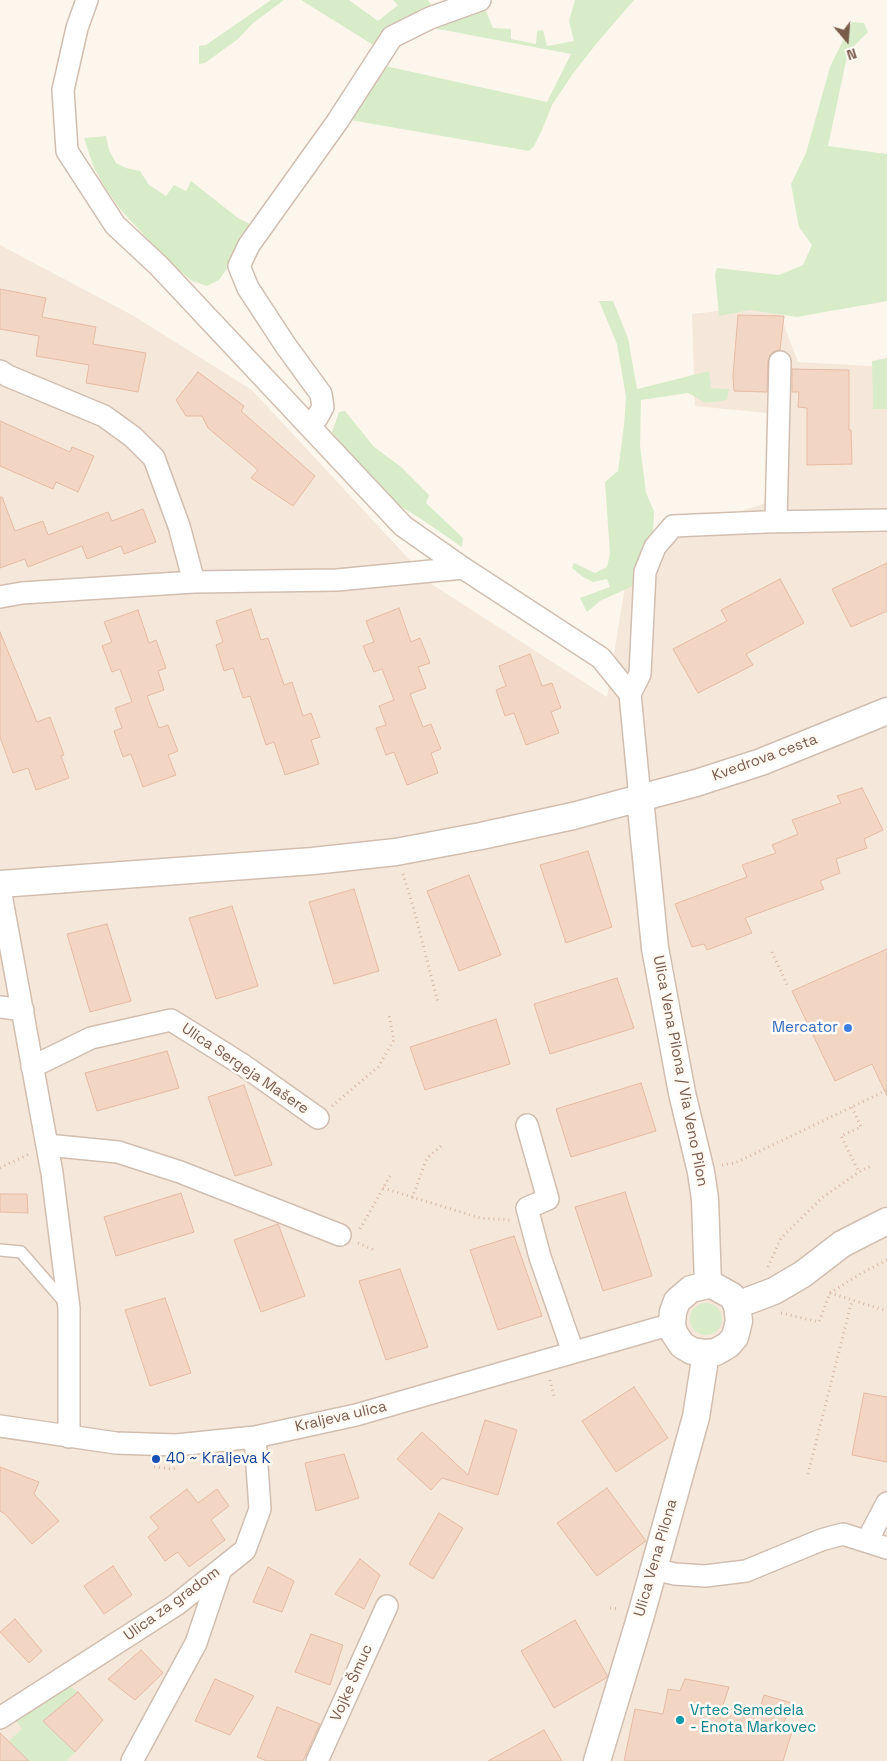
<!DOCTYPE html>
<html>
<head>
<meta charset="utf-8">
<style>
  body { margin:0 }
  #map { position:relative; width:887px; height:1761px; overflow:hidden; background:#fdf6ec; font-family:"Space Grotesk",sans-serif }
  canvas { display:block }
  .north { position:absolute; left:822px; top:15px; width:50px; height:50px; -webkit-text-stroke:4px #fffaf3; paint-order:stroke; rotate:162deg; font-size:14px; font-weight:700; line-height:20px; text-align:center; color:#7a5c4d }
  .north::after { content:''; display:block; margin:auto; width:18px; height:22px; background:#7a5c4d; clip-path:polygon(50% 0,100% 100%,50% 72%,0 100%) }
</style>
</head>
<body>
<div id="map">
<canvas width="887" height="1761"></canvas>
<div class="north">N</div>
</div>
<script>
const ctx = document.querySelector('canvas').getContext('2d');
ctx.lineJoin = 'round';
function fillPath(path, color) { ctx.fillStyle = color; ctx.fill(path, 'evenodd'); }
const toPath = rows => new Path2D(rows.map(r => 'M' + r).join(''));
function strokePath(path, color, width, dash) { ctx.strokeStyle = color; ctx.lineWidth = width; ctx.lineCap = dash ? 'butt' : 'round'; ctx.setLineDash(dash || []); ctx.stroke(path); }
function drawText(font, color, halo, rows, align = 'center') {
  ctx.font = font + ' "Space Grotesk",sans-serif'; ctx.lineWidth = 5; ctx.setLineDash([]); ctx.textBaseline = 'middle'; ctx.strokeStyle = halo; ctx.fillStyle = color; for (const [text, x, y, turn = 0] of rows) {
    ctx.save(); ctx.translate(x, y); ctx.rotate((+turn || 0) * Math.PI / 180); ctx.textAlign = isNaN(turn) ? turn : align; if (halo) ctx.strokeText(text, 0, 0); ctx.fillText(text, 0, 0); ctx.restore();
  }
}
fillPath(toPath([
  [0,245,132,315,252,390,433,585,607,697,632,543,767,503,767,413,695,406,692,314,776,304,798,362,887,367,887,1761,0,1761]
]), '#f5e8da');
fillPath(toPath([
  [271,0,284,0,253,23,238,39,205,63,199,64,199,46,206,45],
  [301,0,349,0,378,21,398,5,393,0,428,0,434,11,378,48],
  [575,0,634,0,596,44,572,75,552,105,542,130,534,146,529,151,350,120,381,65,547,102,571,54,422,26,486,11,493,28,511,29,511,39,536,44,537,31,543,30,547,46,574,41,569,21],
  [852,22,864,23,868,32,848,52,828,146,887,154,887,301,797,317,750,310,719,316,715,274,717,268,779,275,803,265,812,245,799,227,791,184,806,153,830,67],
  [106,136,109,150,116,163,126,168,140,171,149,185,166,196,174,185,186,191,191,181,238,218,256,227,219,280,207,286,192,281,167,260,120,209,104,186,94,168,84,138],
  [599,301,613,301,628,338,637,389,709,371,711,388,729,389,727,400,706,403,688,393,641,400,640,446,646,493,654,511,653,534,640,555,633,586,600,601,587,612,580,598,610,587,607,579,593,582,583,577,572,568,574,563,595,573,607,567,610,554,605,482,618,471,624,425,626,397,617,344],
  [887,358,887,409,873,409,872,361],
  [345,411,374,447,400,466,429,495,426,503,463,538,462,547,418,517,393,502,342,445,332,432,339,412],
  '690 1319a16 16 0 1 1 32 0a16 16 0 1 1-32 0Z',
  [63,1682,78,1692,44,1721,75,1752,66,1761,29,1761,9,1741,22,1729,12,1714]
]), '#d8ecc9');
const building = toPath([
  [0,289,46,298,42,317,96,327,93,344,146,353,138,392,86,383,89,365,36,356,39,336,0,329,0,289],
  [738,315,784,316,780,350,774,351,770,355,768,361,767,392,734,391,733,376,738,315],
  [792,369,849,370,849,430,851,430,852,464,807,465,807,408,798,407,799,392,792,392,792,369],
  [198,372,244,406,241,411,315,476,293,506,251,478,258,470,208,428,202,416,186,416,176,400,198,372],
  [0,421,70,452,72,447,94,456,78,492,56,482,53,489,0,466,0,421],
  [0,497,2,497,15,531,43,521,48,535,108,512,112,521,143,509,156,542,124,554,121,546,87,559,82,546,28,567,25,559,0,568,0,497],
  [887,563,887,611,851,627,832,589,887,563],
  [780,579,804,623,746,654,753,665,698,693,673,649,727,621,721,610,780,579],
  [399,608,411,642,420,638,430,663,418,667,426,688,410,694,423,727,431,724,441,749,431,753,438,773,407,785,394,752,386,755,376,728,386,725,379,706,394,700,382,669,374,672,363,646,374,642,366,621,399,608],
  [251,609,261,640,268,638,284,685,292,682,303,716,311,713,320,737,311,740,319,764,285,775,274,742,266,745,250,696,243,698,233,668,224,671,216,645,223,642,216,621,251,609],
  [138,610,149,643,156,640,166,668,158,671,164,690,147,696,159,728,168,725,178,751,168,755,176,775,143,787,131,754,123,757,114,731,122,728,115,708,132,702,120,669,112,672,102,646,112,642,104,622,138,610],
  [0,632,37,722,50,717,64,755,61,756,69,778,36,790,28,768,13,773,0,737,0,632],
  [530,654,542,686,552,683,561,708,551,712,559,733,526,745,514,713,505,716,496,690,506,686,499,666,530,654],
  [862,788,883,830,864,839,867,848,836,859,840,873,820,881,824,889,745,918,752,933,707,950,704,944,692,947,675,904,747,877,742,865,776,853,772,845,798,834,792,820,841,803,837,796,862,788],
  [588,851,612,927,566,943,540,865,588,851],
  [469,875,501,955,459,971,427,891,469,875],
  [354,889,379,971,334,984,309,902,354,889],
  [232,906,258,986,216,999,189,918,232,906],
  [107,924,131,1001,90,1012,67,934,107,924],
  [887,949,887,1096,872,1064,835,1081,792,991,887,949],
  [617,978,634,1028,550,1054,534,1004,617,978],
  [496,1019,510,1064,425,1090,410,1047,496,1019],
  [167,1051,179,1088,97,1111,85,1073,167,1051],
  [641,1083,656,1131,571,1157,556,1109,641,1083],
  [244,1085,272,1165,235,1176,208,1097,244,1085],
  [625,1192,652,1276,603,1291,575,1207,625,1192],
  [181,1193,194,1232,116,1256,104,1217,181,1193],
  [0,1194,27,1194,28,1213,0,1212,0,1194],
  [278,1224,305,1296,261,1312,234,1240,278,1224],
  [514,1236,542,1316,498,1330,470,1250,514,1236],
  [400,1269,428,1347,386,1360,359,1281,400,1269],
  [165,1298,191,1373,150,1386,125,1310,165,1298],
  [634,1387,668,1438,616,1472,582,1421,634,1387],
  [864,1393,887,1397,887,1462,852,1455,864,1393],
  [485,1420,517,1430,498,1495,442,1478,431,1490,397,1459,422,1432,468,1475,485,1420],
  [344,1454,359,1498,316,1511,305,1463,344,1454],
  [0,1467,39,1482,34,1494,59,1521,32,1544,5,1514,0,1511,0,1467],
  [607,1488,646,1541,597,1576,557,1523,607,1488],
  [187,1489,198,1503,217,1489,229,1506,211,1520,225,1540,189,1567,178,1552,165,1561,148,1537,159,1528,150,1517,187,1489],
  [439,1513,463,1528,433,1579,409,1564,439,1513],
  [360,1559,380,1575,364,1609,335,1594,360,1559],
  [113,1566,132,1595,104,1614,84,1586,113,1566],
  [268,1567,294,1581,282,1612,253,1602,268,1567],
  [15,1619,42,1651,29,1663,0,1632,15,1619],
  [575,1620,607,1675,606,1678,554,1708,521,1651,575,1620],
  [311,1634,343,1645,330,1685,295,1672,311,1634],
  [141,1650,163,1673,135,1700,108,1679,141,1650],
  [215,1679,254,1696,230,1735,195,1721,215,1679],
  [685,1679,729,1687,722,1708,758,1715,764,1695,792,1703,784,1722,794,1725,783,1761,624,1761,635,1709,663,1714,668,1689,680,1691,685,1679],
  [78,1692,103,1720,75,1752,43,1721,78,1692],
  [277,1707,320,1724,303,1761,267,1761,257,1757,277,1707],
  [544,1730,562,1761,488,1761,544,1730],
  [0,1733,29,1761,0,1761,0,1733]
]);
fillPath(building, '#f3d5c3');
strokePath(building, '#e6bba3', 1);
const service = toPath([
  [0,1250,21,1252,67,1305]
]);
const minor = toPath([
  [87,0,77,28,63,90,67,151,115,225,159,266,403,526,463,568,601,658,630,694,640,798],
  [0,371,8,376,104,416,133,437,154,458,179,526,194,582],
  [307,424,317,418,323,407,321,394,286,346,248,288,239,266,249,245,337,122,392,37,430,18,480,0],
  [776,521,780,362],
  [0,597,22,593,194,582,337,580,463,568],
  [630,694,640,674,645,572,655,547,673,526,765,522,887,520],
  [0,889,52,1173,69,1308,69,1437],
  [0,1007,23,1010],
  [32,1067,91,1038,171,1020,243,1065,318,1118],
  [527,1125,548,1199,527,1208,540,1257,573,1352],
  [47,1145,118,1152,180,1172,340,1235],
  [0,1426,116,1443,176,1445,255,1437,356,1415,672,1324],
  [867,1541,887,1503],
  [653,1569,675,1574,705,1576,746,1571,821,1540,843,1534,887,1548],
  [0,1718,176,1605,245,1550,260,1509,255,1437],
  [132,1761,196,1643,221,1569],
  [317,1761,387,1606]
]);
const tertiary = toPath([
  [640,798,655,948,682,1093,701,1172,705,1199,708,1285],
  [0,884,313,861,396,852,481,836,573,816,696,783,761,762,887,711],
  [708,1285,714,1286,732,1296,737,1305,739,1321,735,1337,728,1345,716,1352,706,1353,692,1351,682,1345,674,1333,672,1324,673,1312,677,1301,691,1289,708,1285],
  [737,1305,774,1291,803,1274,842,1244,887,1221],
  [597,1761,641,1615,696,1417,706,1353]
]);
strokePath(service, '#d1beb0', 14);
strokePath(minor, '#d1beb0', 24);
strokePath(tertiary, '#d1beb0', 29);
strokePath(toPath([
  [403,874,414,910,438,1003],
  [772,952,788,987],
  [332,1106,378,1067,394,1040,389,1015],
  [852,1107,861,1127,841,1136,859,1172,871,1166],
  [722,1165,735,1163,887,1090],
  [0,1168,29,1154],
  [383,1188,480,1218,510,1220],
  [412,1198,427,1158,441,1146],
  [360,1229,390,1176],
  [358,1243,374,1250],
  [768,1267,781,1238,823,1197,859,1172],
  [830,1293,860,1274,887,1260],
  [781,1313,819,1322,830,1293,887,1311],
  [550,1380,554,1396],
  [154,1467,173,1469,178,1467],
  [808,1474,852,1300],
  [610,1608,620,1609]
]), '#d9b8a5', 3, [1, 4]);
strokePath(service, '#fff', 11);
strokePath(minor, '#fff', 21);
strokePath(tertiary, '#fff', 26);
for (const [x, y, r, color] of [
  [848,1028,5,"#3f7fe0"],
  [156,1459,5,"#1a4fb4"],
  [680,1720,5,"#0f9aa8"]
]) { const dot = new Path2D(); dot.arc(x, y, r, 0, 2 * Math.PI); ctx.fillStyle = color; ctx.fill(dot); strokePath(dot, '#fffaf3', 2); }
drawText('15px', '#7a5c4d', '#fffaf3', [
  ["Kvedrova cesta",765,758,-20],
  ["Ulica Sergeja Mašere",245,1069,34],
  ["Ulica Vena Pilona / Via Veno Pilon",680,1071,79],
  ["Kraljeva ulica",341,1417,-13],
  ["Ulica Vena Pilona",656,1558,-74],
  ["Ulica za gradom",172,1604,-36],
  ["Vojke Šmuc",352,1683,-66]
]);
drawText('15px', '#366cbe', '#fffaf3', [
  ["Mercator",838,1028]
], 'right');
drawText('15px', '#164399', '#fffaf3', [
  ["40 ~ Kraljeva K",166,1459]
], 'left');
drawText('15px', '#0d838f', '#fffaf3', [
  ["Vrtec Semedela",690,1711],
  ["- Enota Markovec",690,1728]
], 'left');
</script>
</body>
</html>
